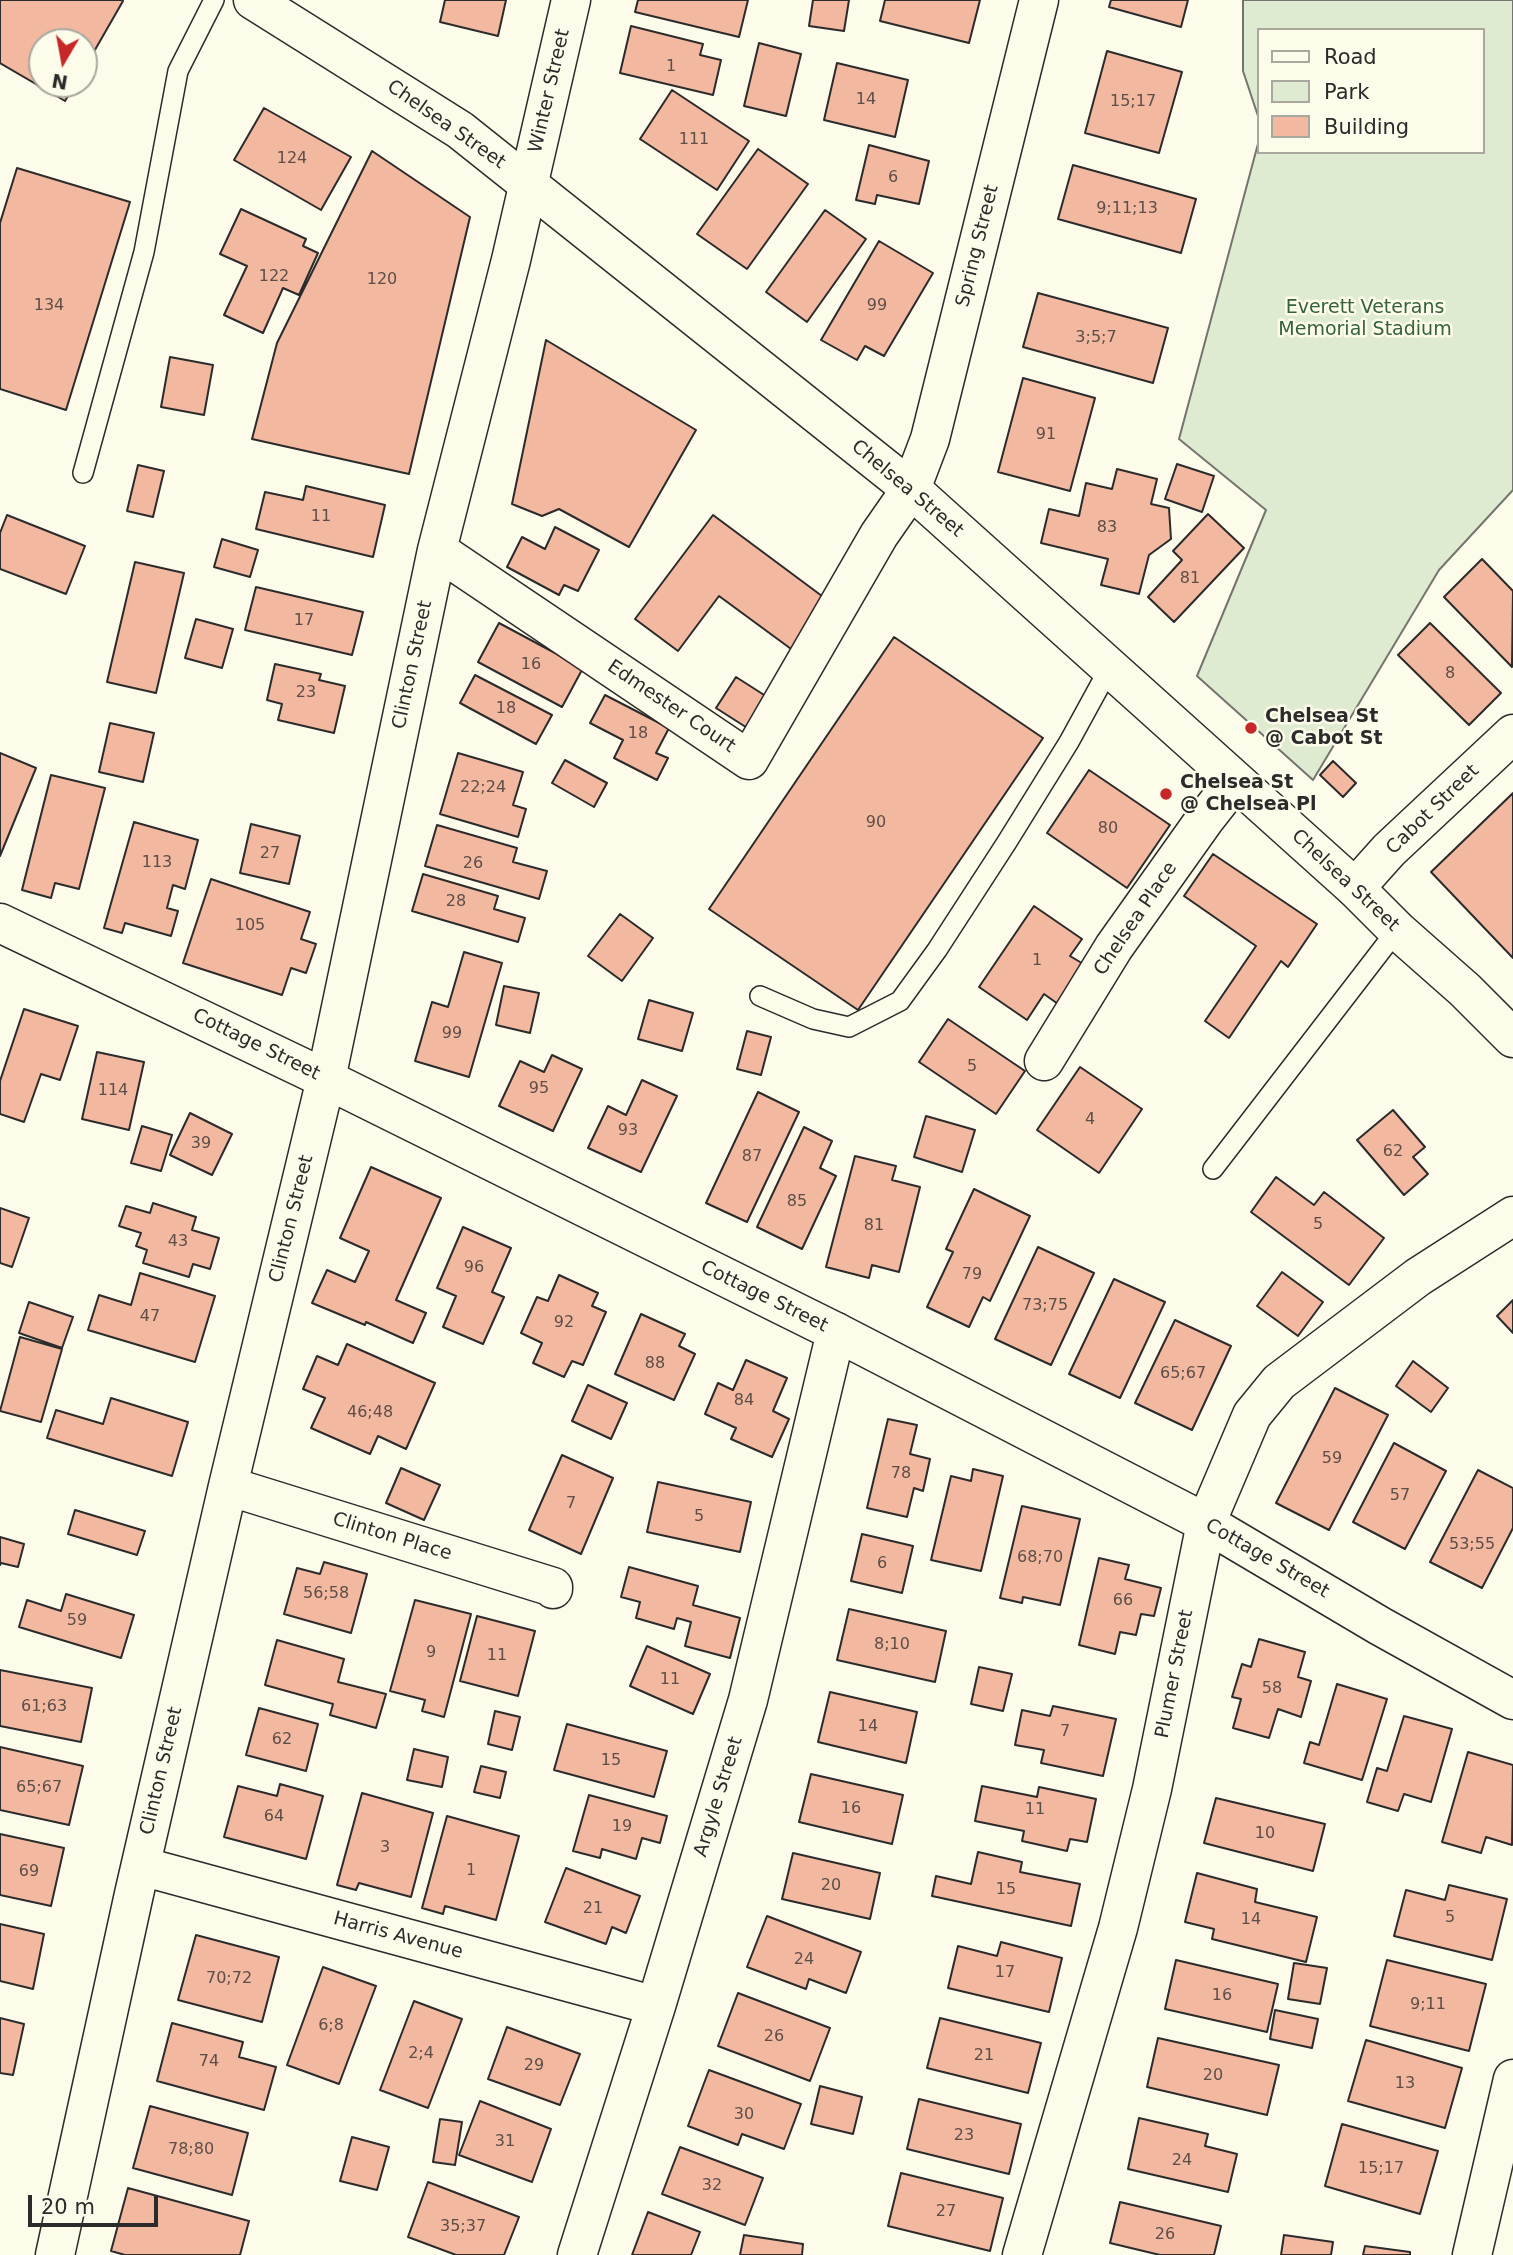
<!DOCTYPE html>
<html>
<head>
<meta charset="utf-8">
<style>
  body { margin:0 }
  #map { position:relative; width:1513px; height:2255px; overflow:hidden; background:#fdfbea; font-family:"DejaVu Sans",sans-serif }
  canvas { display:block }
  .legend { position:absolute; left:1257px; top:28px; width:228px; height:126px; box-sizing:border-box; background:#fdfbea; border:2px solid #a9a89e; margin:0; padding:9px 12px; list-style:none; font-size:21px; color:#2b2b2b }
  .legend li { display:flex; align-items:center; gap:14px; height:35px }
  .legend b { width:35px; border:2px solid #a9a89e }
  .north { position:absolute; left:28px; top:28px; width:70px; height:70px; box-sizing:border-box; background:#fdfbea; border:2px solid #a9a89e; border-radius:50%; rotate:190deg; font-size:19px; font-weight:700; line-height:28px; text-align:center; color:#2b2b2b }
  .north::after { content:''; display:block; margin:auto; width:24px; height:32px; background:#c62828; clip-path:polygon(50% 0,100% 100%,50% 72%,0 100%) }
  .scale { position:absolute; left:28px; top:2195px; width:130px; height:32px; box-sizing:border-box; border:4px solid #2b2b2b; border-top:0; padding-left:9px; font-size:21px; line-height:24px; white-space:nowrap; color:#2b2b2b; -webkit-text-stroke:5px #fdfbea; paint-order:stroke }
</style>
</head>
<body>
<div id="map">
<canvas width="1513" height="2255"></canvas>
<ul class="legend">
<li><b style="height:9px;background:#fdfbea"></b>Road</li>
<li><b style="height:19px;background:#deebd1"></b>Park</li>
<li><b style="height:19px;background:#f2b8a0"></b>Building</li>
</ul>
<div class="north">N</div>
<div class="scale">20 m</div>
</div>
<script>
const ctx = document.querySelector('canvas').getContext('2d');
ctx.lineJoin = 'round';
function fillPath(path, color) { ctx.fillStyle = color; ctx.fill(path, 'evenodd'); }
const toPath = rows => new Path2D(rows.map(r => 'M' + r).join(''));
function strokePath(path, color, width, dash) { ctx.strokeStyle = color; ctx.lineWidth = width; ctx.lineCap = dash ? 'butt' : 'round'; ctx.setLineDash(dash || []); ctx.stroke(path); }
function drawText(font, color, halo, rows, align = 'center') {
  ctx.font = font + ' "DejaVu Sans",sans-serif'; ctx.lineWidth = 5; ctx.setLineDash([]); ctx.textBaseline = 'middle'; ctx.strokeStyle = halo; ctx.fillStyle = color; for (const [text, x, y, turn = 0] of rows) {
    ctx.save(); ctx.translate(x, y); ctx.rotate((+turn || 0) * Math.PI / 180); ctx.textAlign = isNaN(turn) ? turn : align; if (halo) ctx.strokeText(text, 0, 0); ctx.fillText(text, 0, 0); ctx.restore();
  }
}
const green = toPath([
  [1243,0,1513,0,1513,490,1439,570,1313,780,1197,676,1266,510,1179,439,1259,140,1259,152,1483,152,1483,30,1259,30,1259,119,1243,71,1243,0]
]);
fillPath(green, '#deebd1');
strokePath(green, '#74746e', 2);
const building = toPath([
  [0,0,121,0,123,1,84,69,84,42,42,42,42,84,75,84,65,101,0,63,0,0],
  [445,0,506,0,498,36,440,22,445,0],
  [638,0,748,0,739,37,635,12,638,0],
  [813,0,849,0,844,31,809,26,813,0],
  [885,0,980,0,969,43,880,21,885,0],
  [1111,0,1188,0,1181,27,1109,7,1111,0],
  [631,26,703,44,700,55,721,60,713,95,620,73,631,26],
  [759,43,801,54,786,116,744,106,759,43],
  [1107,51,1182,72,1159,153,1085,133,1107,51],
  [837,63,908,80,895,137,824,120,837,63],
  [672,90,749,141,717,190,640,139,672,90],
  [264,108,351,157,321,210,234,160,264,108],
  [869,145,929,161,919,204,877,195,875,204,856,200,869,145],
  [758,149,808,184,747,269,697,234,758,149],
  [372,151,470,217,409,474,252,439,277,343,372,151],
  [1073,165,1196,199,1181,253,1058,219,1073,165],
  [17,168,130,202,66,410,0,389,0,223,17,168],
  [241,209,306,239,303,246,318,253,299,295,283,288,263,333,224,315,247,266,220,254,241,209],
  [825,210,866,239,807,322,766,292,825,210],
  [879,241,933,273,884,356,865,346,857,360,821,340,879,241],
  [1038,293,1168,328,1153,383,1023,347,1038,293],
  [546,340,696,430,629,547,559,509,542,516,512,504,546,340],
  [170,357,213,365,204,415,161,407,170,357],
  [1023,378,1095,398,1070,491,998,472,1023,378],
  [1177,464,1214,476,1202,512,1165,499,1177,464],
  [138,465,164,471,153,517,127,511,138,465],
  [1117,469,1157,479,1151,504,1169,508,1171,539,1149,555,1139,594,1101,585,1108,559,1041,543,1049,509,1079,516,1086,483,1112,489,1117,469],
  [306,486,385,505,373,557,256,529,265,492,303,500,306,486],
  [1208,514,1244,548,1174,622,1148,597,1182,560,1173,551,1208,514],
  [7,515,85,546,66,594,0,569,0,533,7,515],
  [713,515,830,602,802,657,719,596,678,651,635,619,713,515],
  [555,527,599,550,578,591,564,585,559,595,507,567,522,537,545,549,555,527],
  [222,539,258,550,250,577,214,567,222,539],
  [1482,559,1513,591,1512,667,1444,597,1482,559],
  [135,562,184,573,156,693,107,682,135,562],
  [256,587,363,612,352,655,245,630,256,587],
  [196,619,233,629,222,668,185,658,196,619],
  [499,623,583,668,562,707,478,662,499,623],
  [1430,623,1501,693,1469,725,1398,655,1430,623],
  [894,637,1043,738,858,1010,709,909,894,637],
  [275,664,321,674,319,680,345,686,334,733,278,720,282,704,267,700,275,664],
  [475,675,552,715,536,744,460,703,475,675],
  [736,677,772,700,752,731,716,708,736,677],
  [605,695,669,728,656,753,668,758,657,780,614,758,623,740,590,723,605,695],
  [110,723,154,733,143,782,99,772,110,723],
  [0,753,36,768,0,856,0,753],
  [458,753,523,772,513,805,526,809,518,837,440,814,458,753],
  [565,760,607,783,594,807,552,783,565,760],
  [1333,761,1356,783,1343,797,1320,775,1333,761],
  [1089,770,1170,825,1127,888,1047,833,1089,770],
  [51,775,105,788,79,889,55,883,51,898,22,890,51,775],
  [1513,793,1513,958,1431,872,1513,793],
  [134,822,198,840,185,889,173,885,167,908,178,911,171,936,125,923,122,933,104,928,134,822],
  [251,824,300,836,289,884,240,873,251,824],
  [437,825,517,848,513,862,547,871,539,899,425,866,437,825],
  [1213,854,1317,924,1288,967,1281,961,1229,1038,1205,1021,1256,946,1184,896,1213,854],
  [423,874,498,896,494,909,525,918,518,942,412,911,423,874],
  [211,879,310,912,301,939,316,944,306,973,291,968,282,995,183,963,211,879],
  [1034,906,1082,939,1070,956,1085,965,1058,1004,1044,994,1027,1020,979,987,1034,906],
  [620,914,653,938,622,981,588,956,620,914],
  [464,952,502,963,469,1077,415,1061,432,1002,448,1007,464,952],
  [504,986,539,993,530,1033,496,1025,504,986],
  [649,1000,693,1013,682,1051,638,1039,649,1000],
  [24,1009,78,1026,60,1080,41,1074,24,1122,0,1114,0,1081,24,1009],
  [948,1019,1025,1071,996,1114,919,1062,948,1019],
  [747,1031,771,1037,761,1075,737,1069,747,1031],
  [97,1052,144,1062,129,1130,82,1119,97,1052],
  [552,1055,582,1069,553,1131,499,1106,520,1061,544,1072,552,1055],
  [1080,1067,1142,1109,1099,1173,1037,1130,1080,1067],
  [642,1080,677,1096,641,1172,588,1148,608,1106,626,1115,642,1080],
  [758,1092,799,1112,747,1222,706,1203,758,1092],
  [1393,1110,1425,1147,1413,1157,1428,1174,1404,1195,1357,1140,1393,1110],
  [190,1113,232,1134,212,1175,170,1155,190,1113],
  [926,1116,975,1130,962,1172,914,1157,926,1116],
  [142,1126,172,1135,161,1171,131,1163,142,1126],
  [804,1127,832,1141,820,1168,836,1176,802,1249,757,1227,804,1127],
  [855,1156,896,1166,892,1180,920,1187,899,1272,872,1265,869,1278,826,1267,855,1156],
  [371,1167,441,1198,396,1300,426,1313,413,1343,366,1322,365,1325,312,1303,327,1270,355,1282,369,1251,340,1238,371,1167],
  [1276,1177,1314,1205,1324,1192,1384,1238,1349,1285,1251,1212,1276,1177],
  [974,1189,1030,1216,990,1301,983,1297,969,1327,927,1307,953,1252,946,1249,974,1189],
  [153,1203,196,1217,192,1230,219,1238,210,1269,193,1264,189,1277,143,1263,147,1250,136,1246,141,1233,119,1226,126,1206,150,1213,153,1203],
  [0,1208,29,1218,12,1267,0,1263,0,1208],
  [463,1227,511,1248,492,1292,504,1297,483,1344,443,1327,456,1296,437,1288,463,1227],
  [1038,1247,1094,1273,1051,1365,995,1339,1038,1247],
  [1282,1272,1323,1302,1298,1336,1257,1306,1282,1272],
  [140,1273,215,1296,195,1362,88,1330,99,1295,131,1305,140,1273],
  [559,1275,598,1293,592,1306,606,1312,583,1365,572,1361,564,1377,533,1363,542,1343,521,1333,537,1297,548,1301,559,1275],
  [1114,1279,1165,1302,1120,1398,1069,1374,1114,1279],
  [1513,1300,1513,1333,1497,1316,1513,1300],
  [29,1302,73,1317,62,1348,19,1333,29,1302],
  [641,1314,685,1334,679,1346,695,1354,674,1400,615,1374,641,1314],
  [1175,1320,1231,1346,1192,1430,1135,1403,1175,1320],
  [20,1337,62,1349,41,1422,0,1411,20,1337],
  [347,1344,435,1383,406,1449,378,1436,370,1454,311,1428,325,1398,303,1389,317,1356,338,1365,347,1344],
  [746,1360,787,1378,773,1411,789,1419,772,1457,731,1439,736,1428,705,1414,718,1383,733,1390,746,1360],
  [1413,1361,1448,1388,1431,1412,1396,1386,1413,1361],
  [588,1385,627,1403,611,1439,572,1421,588,1385],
  [1335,1388,1388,1415,1329,1530,1276,1503,1335,1388],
  [111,1398,188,1422,172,1476,47,1438,56,1410,103,1424,111,1398],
  [888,1419,917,1425,910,1454,930,1459,923,1491,914,1488,907,1517,867,1508,888,1419],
  [1394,1443,1446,1471,1405,1549,1353,1522,1394,1443],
  [562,1455,613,1478,581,1554,529,1530,562,1455],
  [401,1468,440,1485,424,1520,386,1503,401,1468],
  [973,1469,1003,1476,981,1571,931,1560,951,1476,971,1481,973,1469],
  [1478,1470,1513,1488,1513,1528,1482,1588,1430,1562,1478,1470],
  [658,1482,751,1502,740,1552,647,1532,658,1482],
  [1022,1506,1080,1519,1060,1605,1023,1597,1022,1603,1000,1598,1022,1506],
  [75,1510,145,1531,137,1555,68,1534,75,1510],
  [862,1534,913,1546,902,1593,851,1581,862,1534],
  [0,1537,24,1544,18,1567,1,1563,0,1565,0,1537],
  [1099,1558,1129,1565,1125,1579,1161,1588,1154,1616,1141,1614,1136,1635,1120,1632,1115,1654,1079,1645,1099,1558],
  [324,1562,367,1574,351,1633,284,1614,297,1568,320,1574,324,1562],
  [629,1567,698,1586,693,1605,740,1618,730,1658,685,1646,691,1622,677,1618,674,1629,636,1618,640,1602,621,1597,629,1567],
  [66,1594,134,1615,121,1658,19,1627,27,1600,61,1611,66,1594],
  [415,1600,471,1614,444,1717,422,1711,425,1700,390,1691,415,1600],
  [849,1609,946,1631,935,1682,837,1660,849,1609],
  [477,1616,535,1631,518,1696,460,1681,477,1616],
  [1259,1639,1305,1652,1298,1677,1311,1681,1301,1717,1278,1709,1269,1738,1233,1728,1241,1699,1232,1697,1242,1664,1251,1667,1259,1639],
  [277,1640,344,1659,338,1682,386,1694,376,1728,330,1715,333,1704,265,1685,277,1640],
  [647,1646,710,1674,693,1714,630,1686,647,1646],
  [979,1667,1012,1674,1003,1711,971,1704,979,1667],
  [0,1670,92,1688,81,1742,0,1726,0,1670],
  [1337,1684,1387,1699,1362,1780,1304,1763,1310,1742,1319,1745,1337,1684],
  [830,1692,917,1712,906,1763,818,1742,830,1692],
  [1053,1706,1116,1719,1103,1776,1041,1763,1044,1750,1015,1745,1022,1710,1050,1716,1053,1706],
  [259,1708,318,1724,306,1771,246,1755,259,1708],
  [495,1711,520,1717,512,1750,488,1744,495,1711],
  [1404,1716,1452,1729,1431,1802,1404,1794,1398,1811,1367,1802,1377,1768,1387,1771,1404,1716],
  [567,1724,667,1751,654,1797,554,1770,567,1724],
  [0,1747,83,1766,69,1825,0,1810,0,1747],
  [414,1749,448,1757,442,1787,407,1780,414,1749],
  [1468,1752,1513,1765,1512,1845,1486,1837,1481,1853,1442,1842,1468,1752],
  [481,1766,506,1772,500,1798,474,1792,481,1766],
  [811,1774,903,1795,892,1844,799,1822,811,1774],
  [280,1784,323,1796,306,1859,224,1837,238,1786,277,1796,280,1784],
  [982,1786,1037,1797,1039,1787,1096,1799,1087,1842,1070,1839,1067,1851,1022,1841,1024,1831,975,1821,982,1786],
  [362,1793,433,1813,411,1897,359,1883,356,1890,337,1885,362,1793],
  [589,1795,667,1816,660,1843,642,1838,636,1859,602,1849,600,1858,573,1851,589,1795],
  [1216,1798,1325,1824,1313,1871,1204,1843,1216,1798],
  [447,1816,519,1836,496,1920,445,1906,443,1914,422,1908,447,1816],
  [0,1834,64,1848,51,1906,0,1895,0,1834],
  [978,1852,1022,1862,1020,1872,1080,1884,1071,1926,932,1896,936,1876,971,1884,978,1852],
  [793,1853,880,1873,870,1919,782,1899,793,1853],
  [566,1868,640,1896,626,1933,612,1927,606,1944,545,1922,566,1868],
  [1197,1873,1257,1889,1255,1902,1317,1917,1306,1962,1212,1939,1214,1929,1185,1922,1197,1873],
  [1449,1885,1507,1899,1492,1960,1394,1936,1406,1890,1445,1900,1449,1885],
  [767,1916,861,1952,846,1993,809,1979,806,1989,747,1967,767,1916],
  [0,1924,44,1934,33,1989,0,1981,0,1924],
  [196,1935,279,1957,262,2022,178,2000,196,1935],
  [1001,1942,1062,1958,1049,2012,948,1988,958,1946,997,1956,1001,1942],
  [1176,1960,1278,1984,1267,2032,1165,2009,1176,1960],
  [1387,1960,1486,1984,1469,2051,1370,2026,1387,1960],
  [1294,1963,1327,1968,1320,2004,1288,1999,1294,1963],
  [323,1967,376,1986,339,2084,287,2065,323,1967],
  [738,1993,830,2028,810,2081,718,2046,738,1993],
  [414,2001,462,2019,428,2108,380,2090,414,2001],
  [1275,2010,1318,2019,1312,2048,1270,2039,1275,2010],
  [0,2018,24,2024,13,2075,0,2073,0,2018],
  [940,2018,1041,2043,1028,2093,927,2068,940,2018],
  [172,2023,243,2042,239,2057,276,2067,264,2110,157,2081,172,2023],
  [507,2027,580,2054,560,2105,488,2079,507,2027],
  [1158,2038,1279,2065,1267,2115,1147,2087,1158,2038],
  [1366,2040,1462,2068,1445,2128,1348,2101,1366,2040],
  [709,2070,801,2104,784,2149,742,2134,738,2145,688,2126,709,2070],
  [820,2086,862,2097,853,2134,811,2124,820,2086],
  [919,2099,1021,2124,1009,2174,907,2149,919,2099],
  [480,2101,551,2129,532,2182,459,2155,480,2101],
  [150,2106,248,2133,232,2195,133,2168,150,2106],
  [1139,2118,1208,2134,1205,2146,1237,2154,1228,2192,1128,2169,1139,2118],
  [440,2119,462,2122,455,2165,433,2162,440,2119],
  [1342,2124,1438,2151,1420,2214,1325,2186,1342,2124],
  [352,2137,389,2147,377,2190,340,2181,352,2137],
  [680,2147,763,2178,745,2225,662,2194,680,2147],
  [901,2173,1003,2198,990,2251,888,2226,901,2173],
  [428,2182,519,2217,504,2255,456,2255,408,2237,428,2182],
  [128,2188,249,2221,240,2255,125,2255,111,2251,128,2188],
  [1120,2202,1221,2226,1214,2255,1160,2255,1110,2243,1120,2202],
  [648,2212,700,2232,691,2255,632,2255,648,2212],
  [744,2235,803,2244,802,2255,740,2255,744,2235],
  [1284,2235,1333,2242,1331,2255,1281,2255,1284,2235],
  [1365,2246,1410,2252,1410,2255,1363,2255,1365,2246]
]);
fillPath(building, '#f2b8a0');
strokePath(building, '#2b2b2b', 2);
const service = toPath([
  [83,473,144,252,178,71,214,0],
  [760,996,813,1019,849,1027,900,1001,937,950,1007,842,1069,742,1110,667],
  [1213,1169,1397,930]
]);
const minor = toPath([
  [437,550,749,760,879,535,911,489],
  [1355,888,1389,850,1513,734],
  [1044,1061,1114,947,1205,819,1235,781],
  [228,1486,553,1587,553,1589],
  [141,1866,656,2006],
  [55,2255,134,1894,228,1486,326,1079,437,550,511,260,571,0],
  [577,2255,656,2006,748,1700,836,1332],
  [1022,2255,1118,1928,1152,1789,1206,1523,1252,1415,1279,1382,1418,1277,1513,1216],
  [1472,2255,1513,2079]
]);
const tertiary = toPath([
  [911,489,930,439,1039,0],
  [0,923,326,1079,836,1332,1206,1523,1380,1626,1513,1700]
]);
const secondary = toPath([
  [253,0,460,130,911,489,1355,888,1397,930,1465,990,1513,1038]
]);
strokePath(service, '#2b2b2b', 22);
strokePath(minor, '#2b2b2b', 41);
strokePath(tertiary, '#2b2b2b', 41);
strokePath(secondary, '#2b2b2b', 41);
strokePath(service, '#fdfbea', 19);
strokePath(minor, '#fdfbea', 38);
strokePath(tertiary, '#fdfbea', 38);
strokePath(secondary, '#fdfbea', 38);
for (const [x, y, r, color] of [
  [1251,728,7,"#c62828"],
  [1166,794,7,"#c62828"]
]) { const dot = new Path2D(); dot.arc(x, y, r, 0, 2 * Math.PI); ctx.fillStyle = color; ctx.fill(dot); strokePath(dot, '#fdfbea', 2.5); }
drawText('16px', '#5d4e48', null, [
  ["1",671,67],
  ["14",866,100],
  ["15;17",1133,102],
  ["111",694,140],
  ["124",292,159],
  ["6",893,178],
  ["9;11;13",1127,209],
  ["122",274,277],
  ["120",382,280],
  ["134",49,306],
  ["99",877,306],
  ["3;5;7",1096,338],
  ["91",1046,435],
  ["11",321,517],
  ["83",1107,528],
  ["81",1190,579],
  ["17",304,621],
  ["16",531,665],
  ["8",1450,674],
  ["23",306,693],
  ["18",506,709],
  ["18",638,734],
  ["22;24",483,788],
  ["90",876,823],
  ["80",1108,829],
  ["27",270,854],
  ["113",157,863],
  ["26",473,864],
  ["28",456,902],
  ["105",250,926],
  ["1",1037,961],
  ["99",452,1034],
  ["5",972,1067],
  ["95",539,1089],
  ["114",113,1091],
  ["4",1090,1120],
  ["93",628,1131],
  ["39",201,1144],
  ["62",1393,1152],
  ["87",752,1157],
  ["85",797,1202],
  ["5",1318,1225],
  ["81",874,1226],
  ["43",178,1242],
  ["96",474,1268],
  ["79",972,1275],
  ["73;75",1045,1306],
  ["47",150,1317],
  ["92",564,1323],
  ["88",655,1364],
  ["65;67",1183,1374],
  ["84",744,1401],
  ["46;48",370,1413],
  ["59",1332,1459],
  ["78",901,1474],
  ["57",1400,1496],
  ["7",571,1504],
  ["5",699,1517],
  ["53;55",1472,1545],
  ["68;70",1040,1558],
  ["6",882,1564],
  ["56;58",326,1594],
  ["66",1123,1601],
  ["59",77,1621],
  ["8;10",892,1645],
  ["9",431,1653],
  ["11",497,1656],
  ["11",670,1680],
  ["58",1272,1689],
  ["61;63",44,1707],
  ["14",868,1727],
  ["7",1065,1732],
  ["62",282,1740],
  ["15",611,1761],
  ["65;67",39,1788],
  ["16",851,1809],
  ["11",1035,1810],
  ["64",274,1817],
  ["19",622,1827],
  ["10",1265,1834],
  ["3",385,1848],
  ["1",471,1871],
  ["69",29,1872],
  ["20",831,1886],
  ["15",1006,1890],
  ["21",593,1909],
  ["5",1450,1918],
  ["14",1251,1920],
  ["24",804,1960],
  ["17",1005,1973],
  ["70;72",229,1979],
  ["16",1222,1996],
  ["9;11",1428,2005],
  ["6;8",331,2026],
  ["26",774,2037],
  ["2;4",421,2054],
  ["21",984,2056],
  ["74",209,2062],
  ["29",534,2066],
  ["20",1213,2076],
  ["13",1405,2084],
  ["30",744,2115],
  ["23",964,2136],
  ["31",505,2142],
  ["78;80",191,2150],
  ["24",1182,2161],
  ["15;17",1381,2169],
  ["32",712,2186],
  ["27",946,2212],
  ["35;37",463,2227],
  ["26",1165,2235]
]);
drawText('19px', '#2b2b2b', '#fdfbea', [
  ["Winter Street",550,91,-77],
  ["Chelsea Street",446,125,35],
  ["Spring Street",978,246,-76],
  ["Chelsea Street",907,489,40],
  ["Clinton Street",413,665,-78],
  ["Edmester Court",671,707,34],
  ["Cabot Street",1433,810,-44],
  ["Chelsea Street",1345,881,43],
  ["Chelsea Place",1136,919,-56],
  ["Cottage Street",256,1045,26],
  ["Clinton Street",292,1219,-76],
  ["Cottage Street",764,1297,26],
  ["Clinton Place",392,1537,17],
  ["Cottage Street",1267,1559,30],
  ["Plumer Street",1175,1674,-79],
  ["Clinton Street",162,1771,-77],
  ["Argyle Street",719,1797,-73],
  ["Harris Avenue",398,1936,15]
]);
drawText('19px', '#34623c', '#fdfbea', [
  ["Everett Veterans",1365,308],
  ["Memorial Stadium",1365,330]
]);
drawText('bold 19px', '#2b2b2b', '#fdfbea', [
  ["Chelsea St",1265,717],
  ["@ Cabot St",1265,739],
  ["Chelsea St",1180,783],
  ["@ Chelsea Pl",1180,805]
], 'left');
</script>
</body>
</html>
